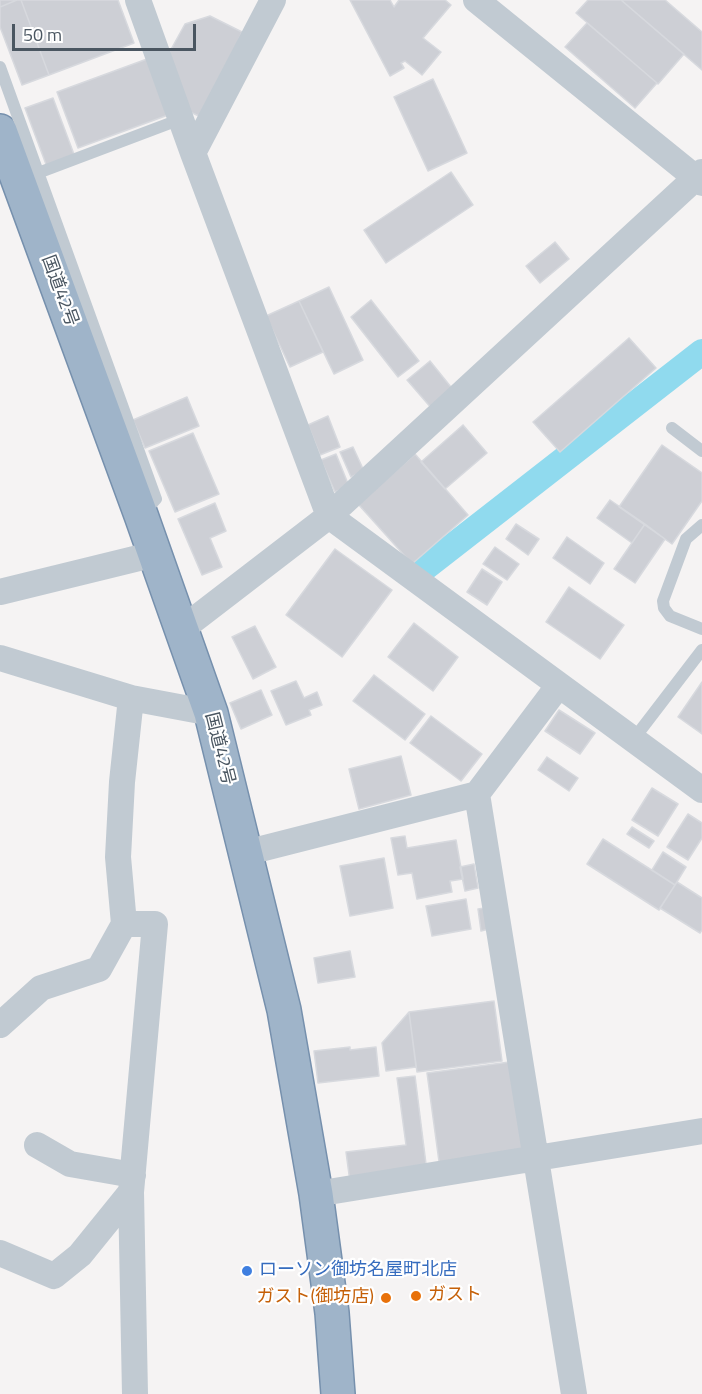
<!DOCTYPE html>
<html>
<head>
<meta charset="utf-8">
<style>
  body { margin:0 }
  #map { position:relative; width:702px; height:1394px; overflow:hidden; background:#f5f3f3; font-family:"Titillium Web",sans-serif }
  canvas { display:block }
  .scale { position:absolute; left:12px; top:24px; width:184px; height:27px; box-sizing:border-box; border:3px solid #4a5661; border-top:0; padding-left:8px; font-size:18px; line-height:21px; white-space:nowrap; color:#4a5661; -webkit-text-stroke:4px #fff; paint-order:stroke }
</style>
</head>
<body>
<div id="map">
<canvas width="702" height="1394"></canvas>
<div class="scale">50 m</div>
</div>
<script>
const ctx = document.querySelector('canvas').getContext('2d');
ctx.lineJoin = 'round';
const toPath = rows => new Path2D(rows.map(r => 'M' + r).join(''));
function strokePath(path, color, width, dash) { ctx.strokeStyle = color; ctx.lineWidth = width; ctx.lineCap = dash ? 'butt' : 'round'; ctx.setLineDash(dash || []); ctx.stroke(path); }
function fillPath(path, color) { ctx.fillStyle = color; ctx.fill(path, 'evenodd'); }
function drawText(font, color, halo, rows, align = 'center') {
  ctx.font = font + ' "Titillium Web","Noto Sans JP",sans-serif'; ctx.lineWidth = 4.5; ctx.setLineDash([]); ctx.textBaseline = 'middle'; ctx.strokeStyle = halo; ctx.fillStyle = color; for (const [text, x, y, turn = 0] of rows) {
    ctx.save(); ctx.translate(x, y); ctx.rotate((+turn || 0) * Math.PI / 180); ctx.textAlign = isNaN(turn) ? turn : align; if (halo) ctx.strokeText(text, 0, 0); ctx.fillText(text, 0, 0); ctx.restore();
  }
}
strokePath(toPath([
  [422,570,702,352]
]), '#90daee', 26);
const building = toPath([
  [0,0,17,0,0,7,0,0],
  [17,0,21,0,49,75,22,85,0,27,0,7,17,0],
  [21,0,118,0,134,43,49,75,21,0],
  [350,0,390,0,394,7,399,0,445,0,451,5,423,38,441,52,422,75,405,61,401,63,404,68,390,76,350,0],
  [588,0,621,0,684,54,658,84,576,13,588,0],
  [621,0,665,0,702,32,702,70,621,0],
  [210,16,242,32,203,118,186,110,169,53,185,24,210,16],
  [587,23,657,83,635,108,565,47,587,23],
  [147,59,168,115,78,148,57,92,147,59],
  [433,79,467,153,428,171,394,97,433,79],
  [53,98,75,157,47,167,25,108,53,98],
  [451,172,473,205,386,263,364,230,451,172],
  [555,242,569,259,540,283,526,266,555,242],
  [329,287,363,360,334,374,299,301,329,287],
  [371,300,419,361,398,377,351,317,371,300],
  [299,301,323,352,290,367,266,316,299,301],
  [629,338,656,368,560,452,533,422,629,338],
  [430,361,455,392,433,410,407,380,430,361],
  [187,397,199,426,145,448,133,420,187,397],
  [328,416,340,447,320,455,308,425,328,416],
  [463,425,487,453,445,489,421,462,463,425],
  [193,433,219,494,175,512,149,451,193,433],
  [662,445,702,473,702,501,672,544,619,507,662,445],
  [353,447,364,471,351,477,340,452,353,447],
  [336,454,349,486,335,492,321,460,336,454],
  [415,454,468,515,412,564,358,504,415,454],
  [610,500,645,524,632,543,597,518,610,500],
  [215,503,226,531,210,538,222,567,202,575,178,519,215,503],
  [516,524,539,539,528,555,506,539,516,524],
  [645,524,665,539,635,583,614,569,645,524],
  [567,537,604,563,590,584,553,558,567,537],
  [495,547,519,564,507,580,483,564,495,547],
  [335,549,392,590,342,657,286,615,335,549],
  [482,569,502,582,487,605,467,592,482,569],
  [569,587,624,625,600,659,546,622,569,587],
  [414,623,458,657,433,691,388,657,414,623],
  [255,626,276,667,253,679,232,637,255,626],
  [374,675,425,714,405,740,353,701,374,675],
  [296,681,304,698,317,692,322,705,309,710,311,715,286,725,271,691,296,681],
  [702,682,702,734,678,717,702,682],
  [261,690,272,715,241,729,230,703,261,690],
  [559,710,595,733,580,754,545,731,559,710],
  [431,716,482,754,461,781,410,743,431,716],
  [401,756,411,795,359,809,349,769,401,756],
  [547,757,578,778,569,791,538,770,547,757],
  [652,788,678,804,658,836,632,820,652,788],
  [688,814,702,823,702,838,688,860,667,847,688,814],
  [632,827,654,841,649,848,627,834,632,827],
  [405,836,407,848,456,840,463,879,450,881,452,892,417,899,412,873,398,875,391,838,405,836],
  [603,839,675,885,659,910,587,864,603,839],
  [663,852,686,867,675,885,652,870,663,852],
  [384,858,393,908,350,916,340,866,384,858],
  [474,864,478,888,465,891,460,867,474,864],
  [677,882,702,898,702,930,700,933,660,908,677,882],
  [466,899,471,929,432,936,426,906,466,899],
  [485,908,489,929,481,931,478,909,485,908],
  [350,951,355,977,318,983,314,958,350,951],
  [494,1001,502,1061,417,1072,409,1012,494,1001],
  [409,1012,416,1067,386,1071,382,1043,409,1012],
  [350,1047,350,1050,376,1047,379,1076,318,1083,314,1051,350,1047],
  [517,1061,529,1158,440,1169,427,1073,517,1061],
  [415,1076,427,1172,350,1182,346,1152,406,1145,397,1078,415,1076]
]);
fillPath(building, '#cdcfd5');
strokePath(building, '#d7d9de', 1.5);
const trunk = toPath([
  [0,131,141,515,211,713,284,1010,316,1194,332,1313,338,1394]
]);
strokePath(trunk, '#7690ad', 36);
strokePath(toPath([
  [0,67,156,499,143,513],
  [38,173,181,119],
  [672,428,702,451],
  [702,525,686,539,663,601,664,608,670,616,702,629],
  [633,740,702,650]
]), '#c1cad2', 12);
strokePath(toPath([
  [138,0,193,153,329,516,702,790],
  [476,0,702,183],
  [193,153,273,0],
  [0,592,155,554],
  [182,629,329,516,702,172],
  [0,658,131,698,211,713],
  [131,698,122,782,118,857,124,924,155,924,131,1192,135,1394],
  [477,794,574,1394],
  [245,853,477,794,559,685],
  [0,1025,41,988,99,969,124,924],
  [37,1145,70,1164,133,1175],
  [316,1194,702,1131],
  [0,1253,54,1276,80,1255,131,1192]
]), '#c1cad2', 26);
strokePath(trunk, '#9fb4c9', 33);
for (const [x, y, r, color] of [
  [247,1271,6,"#3f7fe0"],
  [416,1296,6,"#e8710a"],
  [386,1298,6,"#e8710a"]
]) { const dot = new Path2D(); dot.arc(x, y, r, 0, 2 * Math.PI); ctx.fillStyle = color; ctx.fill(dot); strokePath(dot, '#fff', 2); }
drawText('18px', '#4a5661', '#fff', [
  ["国道42号",59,291,70],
  ["国道42号",219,749,76]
]);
drawText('18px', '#366cbe', '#fff', [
  ["ローソン御坊名屋町北店",259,1271]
], 'left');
drawText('18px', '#c56008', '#fff', [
  ["ガスト",428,1296],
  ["ガスト(御坊店)",374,1298,"right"]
], 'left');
</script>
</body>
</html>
